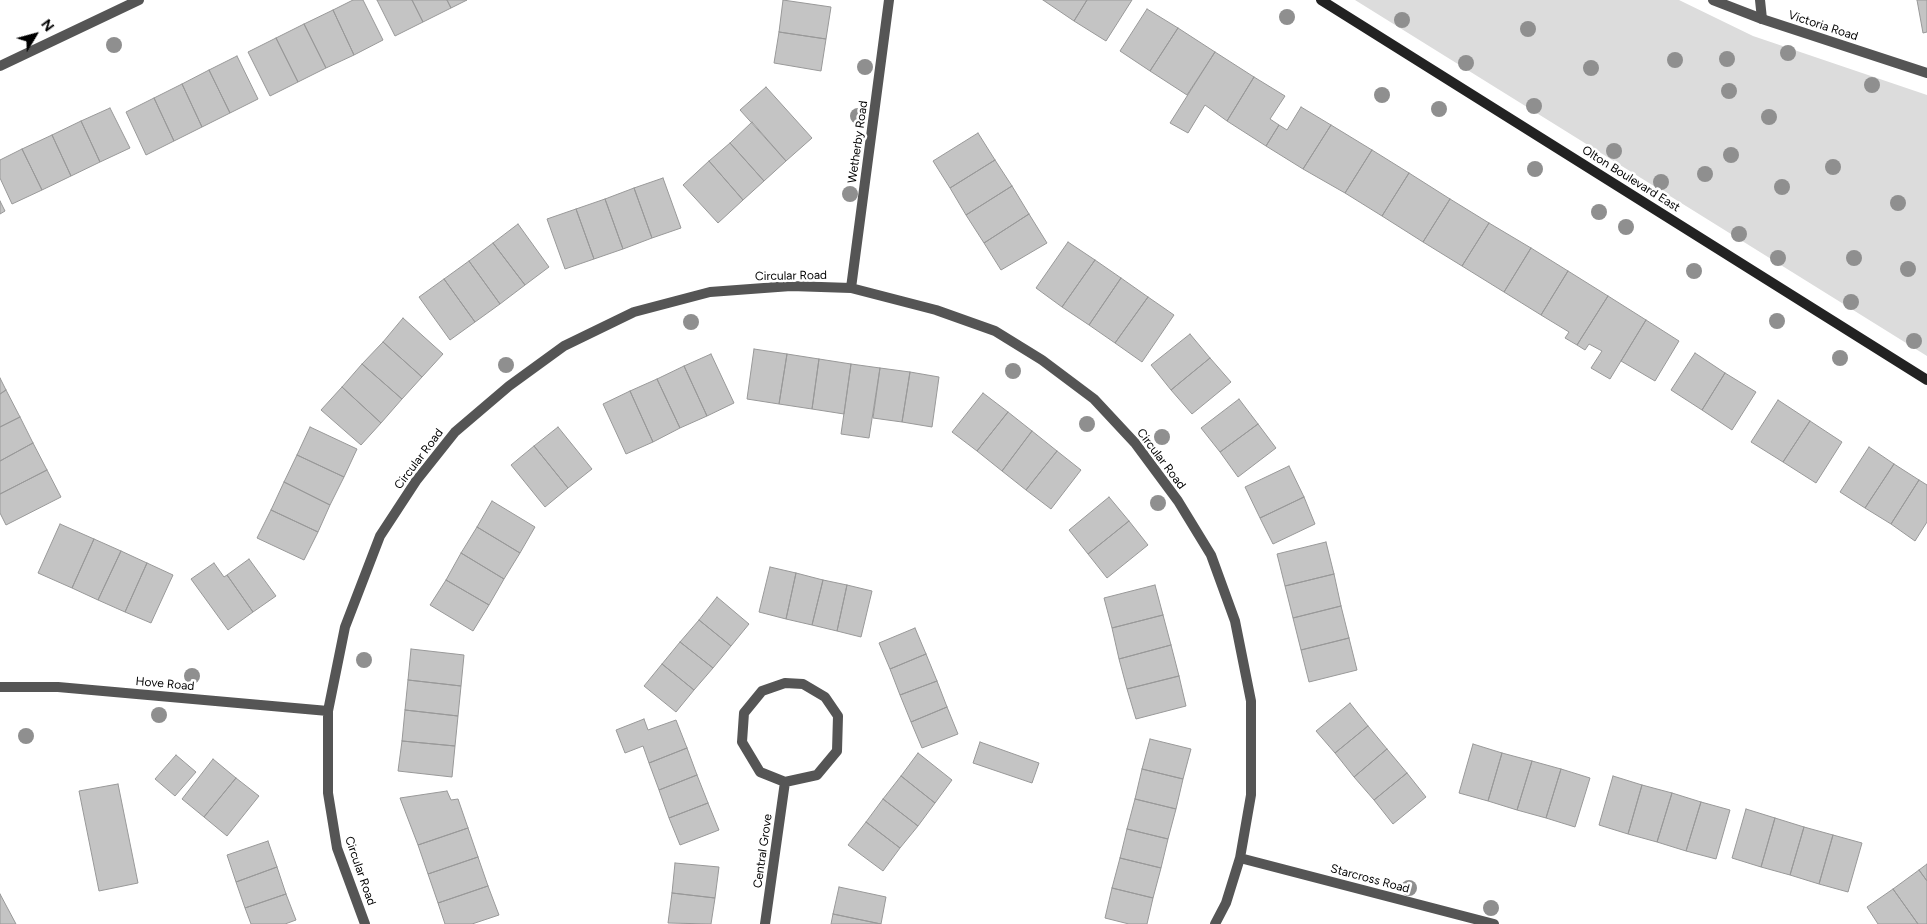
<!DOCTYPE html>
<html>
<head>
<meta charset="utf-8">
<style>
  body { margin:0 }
  #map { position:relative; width:1927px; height:924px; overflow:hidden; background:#fff; font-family:Figtree,sans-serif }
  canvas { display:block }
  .north { position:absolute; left:10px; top:10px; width:50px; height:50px; -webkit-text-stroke:4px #fff; paint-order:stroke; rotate:53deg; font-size:14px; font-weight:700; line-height:20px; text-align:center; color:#000 }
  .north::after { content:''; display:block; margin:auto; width:18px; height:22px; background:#000; clip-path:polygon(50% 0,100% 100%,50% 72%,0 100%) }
</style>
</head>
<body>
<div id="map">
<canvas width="1927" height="924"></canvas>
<div class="north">N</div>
</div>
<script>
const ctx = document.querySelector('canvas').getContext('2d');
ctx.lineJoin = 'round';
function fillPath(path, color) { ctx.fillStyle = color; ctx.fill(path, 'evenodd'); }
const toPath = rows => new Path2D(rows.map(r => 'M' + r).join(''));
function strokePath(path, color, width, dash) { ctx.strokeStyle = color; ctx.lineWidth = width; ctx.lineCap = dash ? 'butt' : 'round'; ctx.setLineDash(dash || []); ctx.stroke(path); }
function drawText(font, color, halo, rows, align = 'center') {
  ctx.font = font + ' Figtree,sans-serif'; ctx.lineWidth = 5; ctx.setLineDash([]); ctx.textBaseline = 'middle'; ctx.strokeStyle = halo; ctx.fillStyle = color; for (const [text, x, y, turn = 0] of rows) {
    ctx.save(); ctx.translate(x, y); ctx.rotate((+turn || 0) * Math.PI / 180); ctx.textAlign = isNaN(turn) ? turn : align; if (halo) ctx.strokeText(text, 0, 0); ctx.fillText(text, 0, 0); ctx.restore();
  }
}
fillPath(toPath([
  [1355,0,1679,0,1753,36,1927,95,1927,356]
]), '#dcdcdc');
const building = toPath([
  [353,0,363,0,383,40,354,55,333,10,353,0],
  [377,0,412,0,423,22,395,36,377,0],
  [412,0,447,0,451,8,423,22,412,0],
  [447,0,467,0,451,8,447,0],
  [783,0,831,7,826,39,779,32,783,0],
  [1043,0,1087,0,1074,21,1043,0],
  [1087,0,1132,0,1106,41,1074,21,1087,0],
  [1917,0,1927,0,1927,32,1923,33,1917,0],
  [1147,9,1178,28,1150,71,1120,51,1147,9],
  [333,10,354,55,326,68,304,24,333,10],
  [304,24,326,68,298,82,276,38,304,24],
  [1178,28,1215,52,1187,95,1150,71,1178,28],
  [779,32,826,39,821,71,774,63,779,32],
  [276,38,298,82,270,96,248,52,276,38],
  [1215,52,1254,77,1227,121,1205,105,1188,133,1170,123,1215,52],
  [237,56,258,99,230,113,209,70,237,56],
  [209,70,230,113,202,127,182,84,209,70],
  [1254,77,1285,96,1270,119,1279,125,1266,146,1227,121,1254,77],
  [182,84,202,127,174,141,154,98,182,84],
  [766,87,812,138,786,161,740,110,766,87],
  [154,98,174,141,146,155,126,112,154,98],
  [1301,107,1331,125,1303,169,1266,146,1279,125,1287,130,1301,107],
  [110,108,130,148,100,162,81,121,110,108],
  [81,121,100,162,71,176,52,135,81,121],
  [752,122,786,161,764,181,730,143,752,122],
  [1331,125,1372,150,1345,193,1303,169,1331,125],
  [978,133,995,160,950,188,933,161,978,133],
  [52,135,71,176,42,190,22,149,52,135],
  [730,143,764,181,743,200,709,161,730,143],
  [22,149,42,190,12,204,0,178,0,160,22,149],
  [1372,150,1409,173,1382,216,1345,193,1372,150],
  [995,160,1012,186,966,215,950,188,995,160],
  [709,161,743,200,718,223,683,185,709,161],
  [1409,173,1450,199,1423,242,1382,216,1409,173],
  [663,178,681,228,652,238,634,188,663,178],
  [1012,186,1029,214,984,243,966,215,1012,186],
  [634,188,652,238,623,249,605,199,634,188],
  [605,199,623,249,594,259,576,209,605,199],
  [1450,199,1489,223,1462,266,1423,242,1450,199],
  [0,201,5,211,0,214,0,201],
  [576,209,594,259,565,269,547,219,576,209],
  [1029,214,1047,243,1001,270,984,243,1029,214],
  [1489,223,1531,248,1504,292,1462,266,1489,223],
  [518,224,549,267,525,285,493,243,518,224],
  [1068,242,1095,260,1062,307,1036,288,1068,242],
  [493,243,525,285,500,304,469,261,493,243],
  [1531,248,1568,271,1541,315,1504,292,1531,248],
  [1095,260,1121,278,1089,325,1062,307,1095,260],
  [469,261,500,304,475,322,444,279,469,261],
  [1568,271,1608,296,1577,345,1565,338,1569,332,1541,315,1568,271],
  [1121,278,1148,297,1115,343,1089,325,1121,278],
  [444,279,475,322,450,340,419,297,444,279],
  [1608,296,1646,320,1610,379,1591,368,1602,351,1589,344,1585,350,1577,345,1608,296],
  [1148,297,1174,315,1142,362,1115,343,1148,297],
  [403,318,443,354,422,377,383,342,403,318],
  [1646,320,1679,341,1655,381,1621,361,1646,320],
  [1190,334,1210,358,1171,390,1151,365,1190,334],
  [383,342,422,377,402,399,362,364,383,342],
  [754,349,787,354,779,404,747,399,754,349],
  [1695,353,1725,373,1702,410,1671,390,1695,353],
  [711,354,734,403,707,416,684,366,711,354],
  [787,354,819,359,812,409,779,404,787,354],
  [1210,358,1231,382,1192,414,1171,390,1210,358],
  [819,359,851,364,844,414,812,409,819,359],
  [362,364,402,399,381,423,342,387,362,364],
  [851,364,880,368,869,438,841,434,851,364],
  [684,366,707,416,680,428,657,379,684,366],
  [880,368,910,372,902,422,873,418,880,368],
  [910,372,939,377,932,427,902,422,910,372],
  [1725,373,1756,392,1732,430,1702,410,1725,373],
  [0,378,6,390,0,394,0,378],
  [657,379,680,428,653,442,630,391,657,379],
  [342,387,381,423,361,445,321,410,342,387],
  [6,390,20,417,0,427,0,394,6,390],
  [630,391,653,442,626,454,603,404,630,391],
  [983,393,1008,412,977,451,952,432,983,393],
  [1239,399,1258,424,1220,452,1201,428,1239,399],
  [1778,400,1810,421,1783,462,1751,442,1778,400],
  [1008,412,1032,431,1002,471,977,451,1008,412],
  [20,417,33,443,0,461,0,427,20,417],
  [1810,421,1842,442,1816,483,1783,462,1810,421],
  [1258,424,1276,448,1238,477,1220,452,1258,424],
  [310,427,357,449,344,477,297,455,310,427],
  [558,427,592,469,568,488,534,446,558,427],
  [1032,431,1057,451,1026,490,1002,471,1032,431],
  [33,443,47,470,0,494,0,461,33,443],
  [534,446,568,488,545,507,511,465,534,446],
  [1869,447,1894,464,1865,508,1840,492,1869,447],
  [1057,451,1081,470,1051,509,1026,490,1057,451],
  [297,455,344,477,330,505,284,482,297,455],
  [1894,464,1919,480,1891,524,1865,508,1894,464],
  [1289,466,1304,497,1260,518,1245,487,1289,466],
  [47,470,61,497,6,525,0,513,0,494,47,470],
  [1919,480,1927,485,1927,522,1915,541,1891,524,1919,480],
  [284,482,330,505,318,532,271,510,284,482],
  [1109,497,1129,521,1088,554,1069,530,1109,497],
  [1304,497,1315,524,1273,544,1260,518,1304,497],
  [492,501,535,527,520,553,477,527,492,501],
  [271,510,318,532,304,560,257,538,271,510],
  [1129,521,1148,545,1107,578,1088,554,1129,521],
  [60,524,94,539,72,588,38,573,60,524],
  [477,527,520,553,504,579,461,553,477,527],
  [94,539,121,551,98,600,72,588,94,539],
  [1326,542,1334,574,1285,586,1277,554,1326,542],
  [121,551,147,563,125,612,98,600,121,551],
  [461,553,504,579,489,605,446,580,461,553],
  [249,559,276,596,253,612,227,575,249,559],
  [147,563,173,575,151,623,125,612,147,563],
  [214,563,224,577,227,575,253,612,228,630,191,579,214,563],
  [770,567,796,573,786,619,759,612,770,567],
  [796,573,823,580,812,625,786,619,796,573],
  [1334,574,1341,606,1293,618,1285,586,1334,574],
  [446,580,489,605,473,631,430,605,446,580],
  [823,580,847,585,837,631,812,625,823,580],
  [847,585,872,591,861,637,837,631,847,585],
  [1155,585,1163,615,1112,628,1104,598,1155,585],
  [717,597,749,624,731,646,699,620,717,597],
  [1341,606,1349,638,1301,650,1293,618,1341,606],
  [1163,615,1171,645,1119,659,1112,628,1163,615],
  [699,620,731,646,713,668,680,642,699,620],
  [915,628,926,654,890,669,879,643,915,628],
  [1349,638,1357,670,1309,682,1301,650,1349,638],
  [680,642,713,668,694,690,662,664,680,642],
  [1171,645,1179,676,1127,689,1119,659,1171,645],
  [411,649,464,655,461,686,408,680,411,649],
  [926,654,937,681,900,695,890,669,926,654],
  [662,664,694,690,676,712,644,686,662,664],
  [1179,676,1186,706,1136,719,1127,689,1179,676],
  [408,680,461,686,458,716,405,710,408,680],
  [937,681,947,707,911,722,900,695,937,681],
  [1350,703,1368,726,1335,753,1316,731,1350,703],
  [947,707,958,734,922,748,911,722,947,707],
  [405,710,458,716,455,746,402,741,405,710],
  [644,719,648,730,676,720,687,748,649,763,643,746,625,753,616,730,644,719],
  [1368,726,1387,749,1354,777,1335,753,1368,726],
  [1150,739,1191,749,1183,779,1142,769,1150,739],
  [402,741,455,746,452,777,398,771,402,741],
  [980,742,1039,763,1032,783,973,763,980,742],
  [1473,744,1502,753,1488,801,1459,793,1473,744],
  [687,748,697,775,659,790,649,763,687,748],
  [1387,749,1407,773,1374,800,1354,777,1387,749],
  [918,753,952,780,935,803,901,776,918,753],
  [1502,753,1532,761,1517,810,1488,801,1502,753],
  [176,755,196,772,175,796,155,779,176,755],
  [213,759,236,778,204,817,182,799,213,759],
  [1532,761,1561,769,1546,818,1517,810,1532,761],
  [1142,769,1183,779,1176,809,1135,799,1142,769],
  [1561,769,1590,778,1575,827,1546,818,1561,769],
  [1407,773,1426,797,1393,824,1374,800,1407,773],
  [697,775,708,803,669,818,659,790,697,775],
  [901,776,935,803,918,826,883,799,901,776],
  [1613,776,1642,785,1628,834,1599,825,1613,776],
  [236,778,259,796,227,836,204,817,236,778],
  [118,784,138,883,99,891,79,791,118,784],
  [1642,785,1672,793,1657,842,1628,834,1642,785],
  [447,791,451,800,458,799,468,828,418,845,400,798,447,791],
  [1672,793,1701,802,1686,851,1657,842,1672,793],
  [883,799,918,826,900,848,866,822,883,799],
  [1135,799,1176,809,1168,839,1127,829,1135,799],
  [1701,802,1730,810,1716,859,1686,851,1701,802],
  [708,803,719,830,680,845,669,818,708,803],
  [1746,809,1775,818,1761,867,1732,858,1746,809],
  [1775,818,1804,827,1790,875,1761,867,1775,818],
  [866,822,900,848,883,871,848,845,866,822],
  [1804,827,1833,835,1819,884,1790,875,1804,827],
  [468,828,478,857,428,874,418,845,468,828],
  [1127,829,1168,839,1161,868,1120,858,1127,829],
  [1833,835,1862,843,1848,892,1819,884,1833,835],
  [268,841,277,867,236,882,227,855,268,841],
  [478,857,488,886,438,903,428,874,478,857],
  [1120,858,1161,868,1153,898,1112,888,1120,858],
  [675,863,719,867,715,898,672,893,675,863],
  [1927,864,1927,881,1919,870,1927,864],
  [277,867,286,894,245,908,236,882,277,867],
  [1919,870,1927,881,1927,924,1918,924,1893,889,1919,870],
  [488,886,499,915,472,924,445,924,438,903,488,886],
  [839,887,886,897,881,924,833,914,839,887],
  [1112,888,1153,898,1147,924,1129,924,1105,918,1112,888],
  [1893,889,1918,924,1878,924,1867,907,1893,889],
  [672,893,715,898,711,924,668,923,672,893],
  [0,894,16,924,0,924,0,894],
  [286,894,296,920,285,924,251,924,245,908,286,894],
  [833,914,881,924,831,924,833,914]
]);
fillPath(building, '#c4c4c4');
strokePath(building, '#999', 1);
strokePath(toPath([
  [1760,0,1762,19]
]), '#555', 10);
strokePath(toPath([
  [1713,0,1762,19,1927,73],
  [851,288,889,0],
  [785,683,803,684,825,697,838,716,837,751,817,775,785,782,760,772,742,742,744,713,762,691,785,683],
  [0,687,58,687,328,711],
  [1240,858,1494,924],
  [365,924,337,848,328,793,328,711,345,627,380,536,416,481,455,432,509,386,564,346,634,312,710,292,791,286,851,288,936,310,995,331,1042,360,1094,399,1135,443,1178,501,1211,555,1235,621,1251,701,1251,795,1240,858,1226,903,1215,924],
  [765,924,785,782]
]), '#555', 10);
strokePath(toPath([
  [0,66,139,0]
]), '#555', 10);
strokePath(toPath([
  [1321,0,1927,380]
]), '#222', 10);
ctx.fillStyle = '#8f8f8f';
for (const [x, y] of [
  [1287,17],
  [1402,20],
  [1528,29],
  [114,45],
  [1788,53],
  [1727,59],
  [1675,60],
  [1466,63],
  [865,67],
  [1591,68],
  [1872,85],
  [1729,91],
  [1382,95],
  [1534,106],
  [1439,109],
  [858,116],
  [1769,117],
  [1614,151],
  [1731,155],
  [1833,167],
  [1535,169],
  [1705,174],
  [1661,182],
  [1782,187],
  [850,194],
  [1898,203],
  [1599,212],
  [1626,227],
  [1739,234],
  [1778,258],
  [1854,258],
  [1908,269],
  [1694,271],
  [1851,302],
  [1777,321],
  [691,322],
  [1914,341],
  [1840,358],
  [506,365],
  [1013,371],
  [1087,424],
  [1162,437],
  [1158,503],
  [364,660],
  [192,676],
  [159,715],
  [26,736],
  [1409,888],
  [1491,908]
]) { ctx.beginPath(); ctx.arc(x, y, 8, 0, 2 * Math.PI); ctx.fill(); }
drawText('12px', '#000', '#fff', [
  ["Victoria Road",1823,26,18],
  ["Wetherby Road",858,142,-82],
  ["Olton Boulevard East",1631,179,32],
  ["Circular Road",791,276,-1],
  ["Circular Road",419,459,-53],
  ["Circular Road",1161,459,53],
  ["Hove Road",165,684,5],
  ["Central Grove",763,851,-82],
  ["Circular Road",360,871,71],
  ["Starcross Road",1370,879,15]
]);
</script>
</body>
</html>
